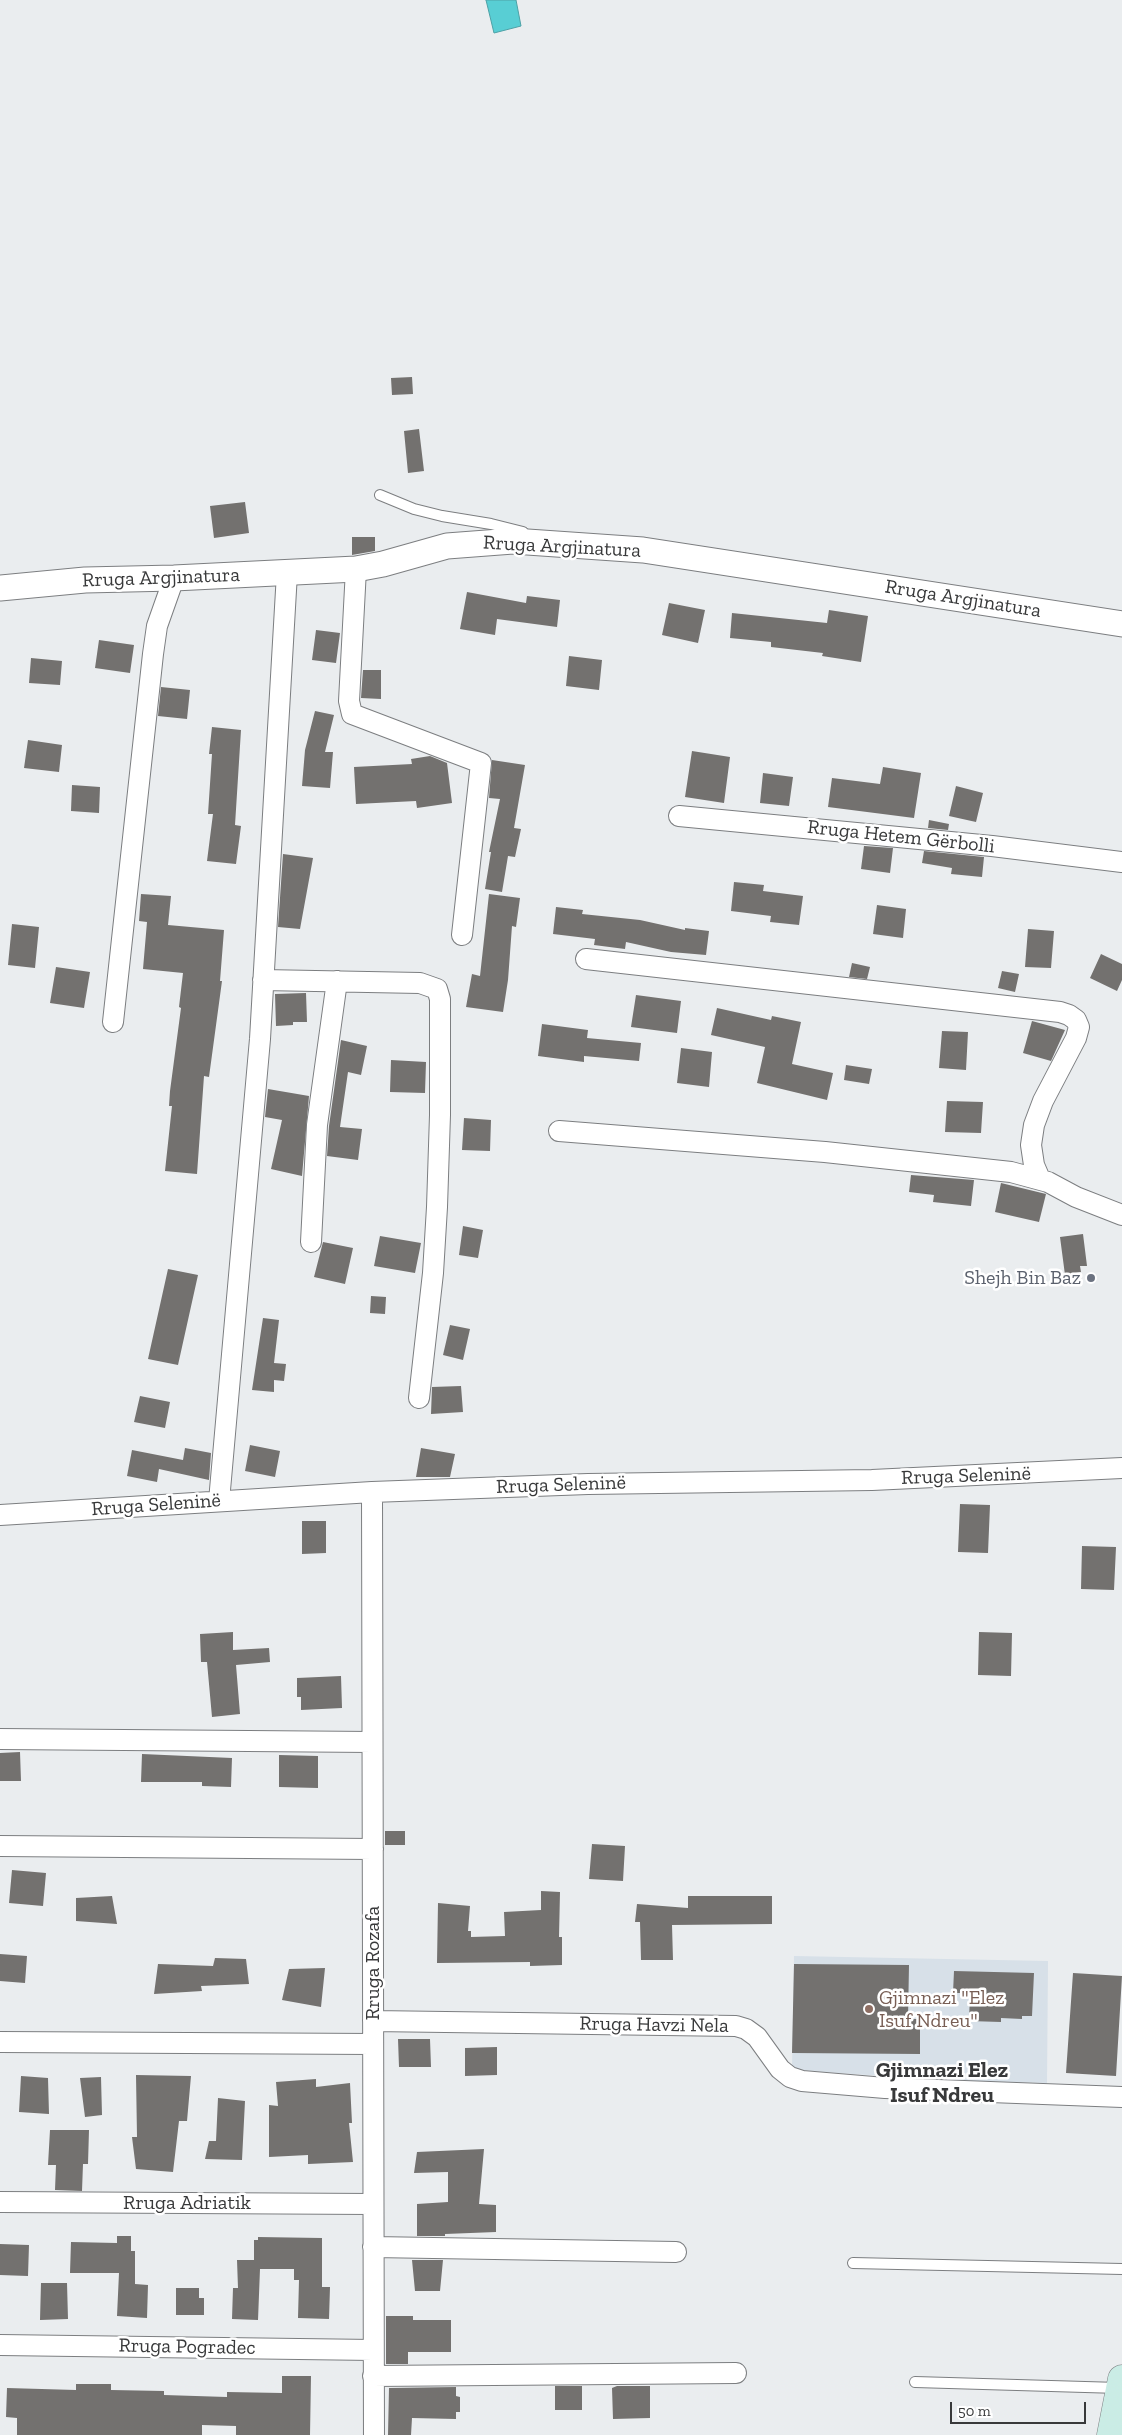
<!DOCTYPE html>
<html>
<head>
<meta charset="utf-8">
<style>
  body { margin:0 }
  #map { position:relative; width:1122px; height:2435px; overflow:hidden; background:#eaedef; font-family:"Zilla Slab",serif }
  canvas { display:block }
  .scale { position:absolute; left:950px; top:2402px; width:136px; height:22px; box-sizing:border-box; border:2px solid #38393a; border-top:0; padding-left:6px; font-size:15px; line-height:18px; white-space:nowrap; color:#38393a; -webkit-text-stroke:4px #fff; paint-order:stroke }
</style>
</head>
<body>
<div id="map">
<canvas width="1122" height="2435"></canvas>
<div class="scale">50 m</div>
</div>
<script>
const ctx = document.querySelector('canvas').getContext('2d');
ctx.lineJoin = 'round';
function fillPath(path, color) { ctx.fillStyle = color; ctx.fill(path, 'evenodd'); }
const toPath = rows => new Path2D(rows.map(r => 'M' + r).join(''));
function strokePath(path, color, width, dash) { ctx.strokeStyle = color; ctx.lineWidth = width; ctx.lineCap = dash ? 'butt' : 'round'; ctx.setLineDash(dash || []); ctx.stroke(path); }
function drawText(font, color, halo, rows, align = 'center') {
  ctx.font = font + ' "Zilla Slab",serif'; ctx.lineWidth = 5; ctx.setLineDash([]); ctx.textBaseline = 'middle'; ctx.strokeStyle = halo; ctx.fillStyle = color; for (const [text, x, y, turn = 0] of rows) {
    ctx.save(); ctx.translate(x, y); ctx.rotate((+turn || 0) * Math.PI / 180); ctx.textAlign = isNaN(turn) ? turn : align; if (halo) ctx.strokeText(text, 0, 0); ctx.fillText(text, 0, 0); ctx.restore();
  }
}
fillPath(toPath([
  [794,1956,1048,1961,1047,2083,944,2080,792,2070]
]), '#d7e0e8');
const water = toPath([
  [486,0,516,0,521,26,494,33,486,0]
]);
fillPath(water, '#58ced4');
strokePath(water, '#4ea1a6', 1);
fillPath(toPath([
  [412,377,413,394,392,395,391,378],
  [419,429,424,471,408,473,404,431],
  [245,502,249,533,214,538,210,506],
  [352,537,375,537,375,551,352,555],
  [467,592,526,603,527,596,560,600,557,627,497,619,495,635,460,629],
  [669,603,705,610,698,643,662,635],
  [829,610,868,616,861,662,822,656,823,653,771,647,771,642,730,638,732,613,827,623],
  [316,630,340,633,336,663,312,660],
  [99,640,134,645,130,673,95,668],
  [569,656,602,660,599,690,566,686],
  [31,658,62,661,60,685,29,683],
  [363,670,381,670,381,699,361,698],
  [161,687,190,690,187,719,158,716],
  [315,711,334,715,325,752,333,752,330,788,302,786,305,750],
  [212,727,241,730,235,825,241,826,236,864,207,861,213,814,208,814,212,754,209,754],
  [28,740,62,745,59,772,24,768],
  [692,751,730,757,724,803,685,797],
  [430,756,447,763,452,803,417,808,416,801,356,804,354,767,412,764,411,759],
  [492,760,525,765,514,828,521,829,515,857,508,856,502,892,485,889,491,852,489,852,500,799,489,798],
  [883,767,921,773,914,818,828,807,832,778,880,784],
  [763,773,793,777,789,806,760,803],
  [72,785,100,787,99,813,71,811],
  [956,786,983,793,976,822,949,816],
  [929,820,949,824,948,830,928,828],
  [864,846,893,848,890,873,861,869],
  [924,851,984,857,982,877,951,874,952,868,922,863],
  [283,854,313,858,300,929,278,927],
  [734,882,764,885,763,891,803,896,799,925,770,922,771,916,731,911],
  [141,894,171,896,168,925,224,930,220,981,222,981,209,1077,204,1076,197,1174,165,1171,172,1106,169,1106,170,1091,181,1008,179,1007,183,973,143,969,147,922,139,921],
  [489,894,520,898,516,927,512,926,508,980,503,1012,466,1007,472,974,480,976],
  [877,905,906,909,903,938,873,934],
  [556,907,583,910,582,914,640,920,685,930,685,928,709,931,706,955,671,952,626,942,625,949,594,945,595,939,553,934],
  [12,924,39,927,35,968,8,965],
  [1028,929,1054,931,1051,968,1025,967],
  [1101,954,1122,964,1122,980,1117,991,1090,978],
  [852,963,870,967,867,979,849,977],
  [56,967,90,972,84,1008,50,1003],
  [1002,971,1019,974,1015,992,998,988],
  [306,993,307,1022,293,1022,293,1025,276,1026,275,994],
  [636,995,681,1001,677,1033,631,1027],
  [717,1008,771,1020,772,1016,801,1022,792,1064,833,1073,827,1100,757,1083,765,1047,711,1035],
  [1032,1021,1065,1030,1051,1061,1023,1053],
  [542,1024,588,1030,587,1038,641,1043,639,1061,584,1056,584,1062,538,1056],
  [942,1031,968,1032,966,1070,939,1068],
  [341,1040,367,1046,361,1075,348,1072,340,1127,362,1129,358,1160,327,1156,329,1126],
  [681,1048,712,1052,709,1087,677,1083],
  [391,1060,426,1062,425,1093,390,1092],
  [846,1065,872,1069,869,1084,844,1080],
  [268,1089,309,1096,302,1176,271,1169,282,1120,265,1117],
  [947,1101,983,1102,981,1133,945,1132],
  [464,1118,491,1120,490,1151,462,1150],
  [911,1175,974,1180,971,1206,933,1202,934,1195,909,1192],
  [1001,1183,1046,1194,1039,1222,995,1212],
  [463,1226,483,1230,478,1258,459,1255],
  [1083,1234,1087,1266,1080,1266,1081,1272,1065,1275,1060,1237],
  [380,1236,421,1243,415,1273,374,1266],
  [323,1242,353,1248,345,1284,314,1277],
  [168,1269,198,1275,178,1365,148,1359],
  [371,1296,386,1297,385,1314,370,1313],
  [263,1318,279,1320,274,1363,286,1364,284,1381,274,1380,274,1392,252,1390],
  [450,1325,470,1329,463,1360,443,1355],
  [461,1386,463,1412,431,1414,432,1387],
  [140,1396,170,1402,165,1428,134,1422],
  [250,1445,280,1451,275,1477,245,1471],
  [185,1448,211,1453,209,1480,159,1469,157,1482,127,1476,132,1450,183,1460],
  [421,1448,455,1454,450,1477,416,1477],
  [960,1504,990,1505,988,1553,958,1552],
  [302,1521,326,1521,326,1553,302,1554],
  [1082,1546,1116,1547,1114,1590,1081,1589],
  [233,1632,233,1650,269,1648,270,1662,236,1665,240,1714,212,1717,207,1662,201,1662,200,1634],
  [979,1632,1012,1633,1011,1676,978,1675],
  [341,1676,342,1708,301,1710,301,1697,297,1697,297,1678],
  [20,1752,21,1781,0,1781,0,1753],
  [142,1754,232,1758,231,1787,202,1786,202,1782,141,1782],
  [279,1755,318,1756,318,1788,279,1787],
  [385,1831,405,1831,405,1845,385,1845],
  [592,1844,625,1846,623,1881,589,1879],
  [12,1870,46,1873,43,1906,9,1903],
  [541,1891,560,1892,559,1937,562,1937,562,1965,530,1966,530,1962,437,1963,438,1903,470,1906,468,1931,471,1931,471,1937,505,1936,504,1912,541,1910],
  [112,1896,117,1924,76,1921,76,1898],
  [688,1896,772,1896,772,1924,672,1925,673,1960,641,1960,640,1922,635,1922,637,1904,688,1908],
  [0,1954,27,1956,25,1983,0,1981],
  [215,1958,246,1959,249,1984,201,1986,202,1991,154,1994,158,1964,213,1966],
  [794,1964,909,1965,908,2019,920,2019,920,2054,792,2053],
  [325,1968,321,2007,282,2000,289,1969],
  [954,1971,1034,1973,1032,2016,1022,2016,1022,2019,1001,2018,1001,2022,969,2021,970,1993,953,1993],
  [1073,1973,1122,1976,1116,2076,1066,2073],
  [398,2039,430,2039,431,2067,399,2067],
  [497,2047,497,2075,465,2076,465,2048],
  [136,2075,191,2076,187,2121,179,2121,173,2172,136,2169,132,2137,137,2137],
  [21,2076,48,2078,49,2114,19,2112],
  [101,2077,102,2115,85,2117,80,2078],
  [316,2079,316,2087,350,2083,352,2123,349,2123,353,2162,308,2164,308,2155,269,2157,269,2105,278,2106,276,2082],
  [218,2098,245,2101,242,2160,205,2159,209,2141,216,2141],
  [50,2130,89,2130,88,2164,83,2164,82,2191,55,2190,56,2165,48,2165],
  [484,2149,479,2204,496,2205,496,2232,445,2234,445,2236,417,2236,417,2204,448,2202,448,2172,414,2173,417,2152],
  [117,2236,131,2236,131,2251,135,2251,135,2284,148,2285,147,2318,117,2316,119,2273,70,2273,71,2242,117,2243],
  [258,2237,322,2238,322,2287,330,2287,329,2319,298,2318,299,2280,294,2280,294,2269,260,2269,258,2320,232,2319,233,2288,238,2288,237,2260,254,2260,254,2240,258,2240],
  [0,2244,29,2245,28,2276,0,2275],
  [412,2260,443,2260,440,2291,415,2291],
  [41,2283,67,2283,68,2319,40,2320],
  [176,2288,199,2288,199,2298,204,2298,204,2315,176,2315],
  [386,2316,413,2316,413,2320,451,2320,451,2352,408,2352,408,2364,386,2364],
  [282,2376,311,2376,310,2435,236,2435,236,2426,202,2425,202,2435,17,2435,17,2418,6,2417,7,2388,76,2390,76,2384,111,2384,111,2390,164,2391,164,2395,227,2397,227,2392,282,2393],
  [555,2386,582,2386,582,2410,555,2410],
  [617,2386,650,2386,650,2418,613,2419,612,2388],
  [456,2387,456,2396,460,2397,460,2412,456,2412,456,2419,412,2418,411,2435,388,2435,389,2388]
]), '#73716f');
const service = toPath([
  [380,495,414,509,442,516,491,524,523,532],
  [853,2263,1122,2269],
  [915,2382,1119,2388]
]);
const minor = toPath([
  [356,569,349,701,352,714,481,763,462,935],
  [679,816,992,846,1122,862],
  [586,959,1060,1012,1069,1015,1076,1020,1079,1027,1076,1038,1043,1101,1034,1125,1031,1145,1034,1165,1040,1179],
  [263,980,420,983,437,989,440,999,440,1115,437,1207,433,1273,419,1398],
  [113,1022,153,654,157,626,174,578],
  [559,1131,825,1152,1011,1172,1048,1182,1076,1197,1122,1215],
  [311,1242,317,1125,337,981],
  [372,1492,374,2435],
  [219,1501,260,1039,287,573],
  [0,1515,372,1492,588,1484,872,1480,1122,1468],
  [0,1739,372,1742],
  [0,1846,373,1849],
  [373,2021,736,2026,746,2029,757,2037,780,2069,790,2077,802,2081,885,2088,1122,2097],
  [0,2042,373,2044],
  [0,2202,373,2204],
  [373,2247,676,2252],
  [0,2345,373,2350],
  [373,2376,736,2373]
]);
const tertiary = toPath([
  [0,588,85,580,174,578,356,569,383,564,447,546,513,541,643,550,1122,624]
]);
const secondary = toPath([
  [1111,2435,1122,2379]
]);
strokePath(service, '#7c7e80', 12);
strokePath(minor, '#7c7e80', 22);
strokePath(tertiary, '#7c7e80', 27);
strokePath(secondary, '#7c7e80', 29);
strokePath(service, '#fff', 10);
strokePath(minor, '#fff', 20);
strokePath(tertiary, '#fff', 25);
strokePath(secondary, '#caece5', 28);
for (const [x, y, r, color] of [
  [1091,1278,5,"#6b7280"],
  [869,2009,5,"#8d6e63"]
]) { const dot = new Path2D(); dot.arc(x, y, r, 0, 2 * Math.PI); ctx.fillStyle = color; ctx.fill(dot); strokePath(dot, '#fff', 2); }
drawText('20px', '#38393a', '#fff', [
  ["Rruga Argjinatura",562,547,3],
  ["Rruga Argjinatura",161,578,-2],
  ["Rruga Argjinatura",963,599,9],
  ["Rruga Hetem Gërbolli",901,837,6],
  ["Rruga Seleninë",966,1476,-2],
  ["Rruga Seleninë",561,1485,-2],
  ["Rruga Seleninë",156,1505,-4],
  ["Rruga Rozafa",373,1963,-90],
  ["Rruga Havzi Nela",654,2025,1],
  ["Rruga Adriatik",187,2203],
  ["Rruga Pogradec",187,2347,1]
]);
drawText('20px', '#5b616d', '#fff', [
  ["Shejh Bin Baz",1081,1278]
], 'right');
drawText('20px', '#785e54', '#fff', [
  ["Gjimnazi \"Elez",879,1998],
  ["Isuf Ndreu\"",879,2021]
], 'left');
drawText('bold 22px', '#38393a', '#fff', [
  ["Gjimnazi Elez",942,2071],
  ["Isuf Ndreu",942,2096]
]);
</script>
</body>
</html>
